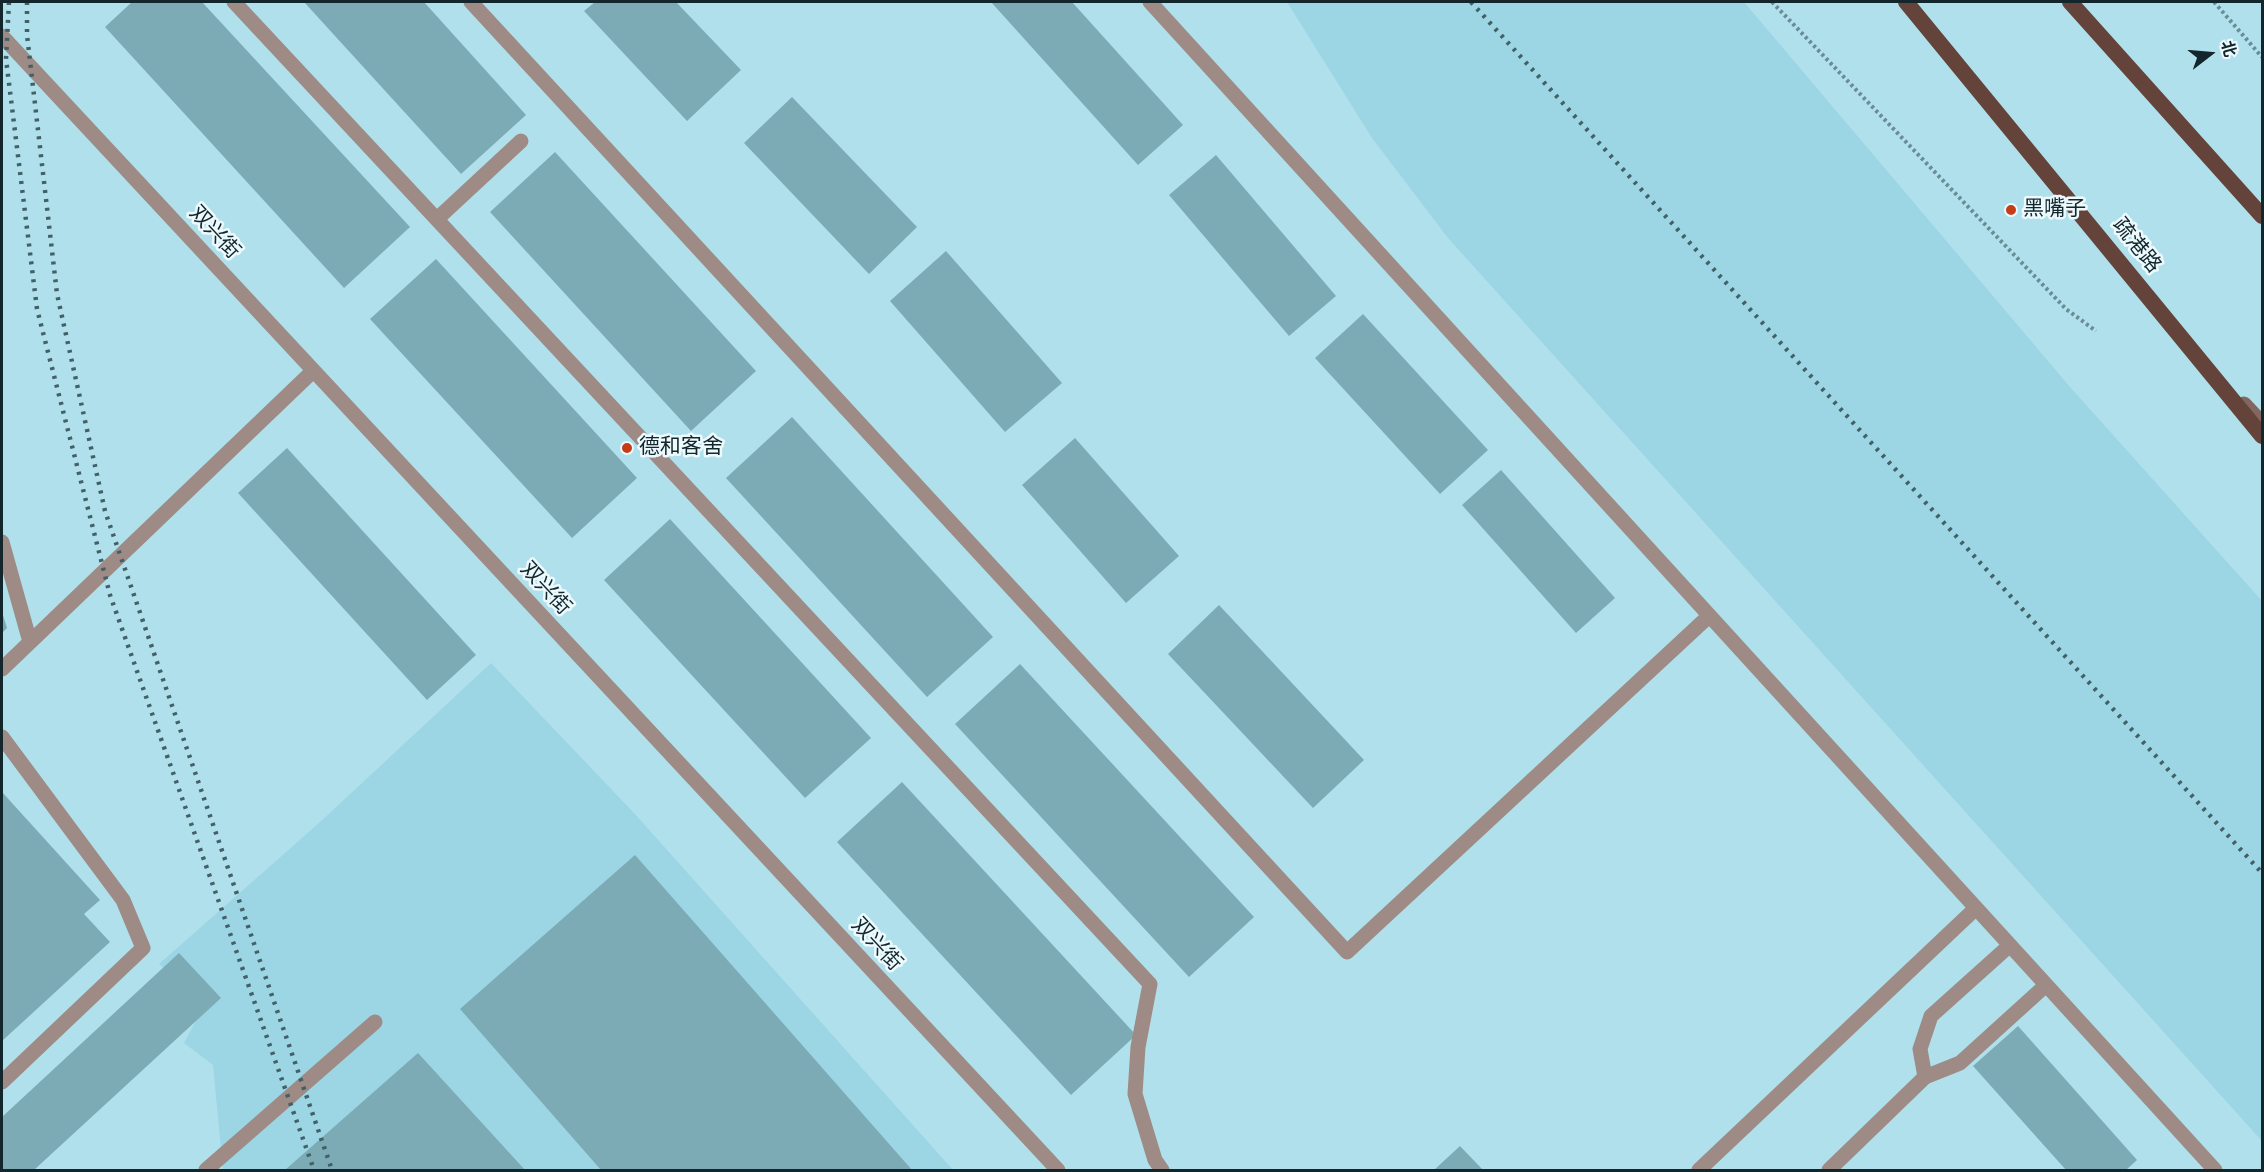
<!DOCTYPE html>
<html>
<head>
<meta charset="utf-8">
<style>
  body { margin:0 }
  #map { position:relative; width:2264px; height:1172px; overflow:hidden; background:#b0e0ec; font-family:"Sofia Sans Condensed","Noto Sans SC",sans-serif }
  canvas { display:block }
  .frame { position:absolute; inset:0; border:3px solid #13262b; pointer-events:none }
  .north { position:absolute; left:2180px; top:24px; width:60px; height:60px; -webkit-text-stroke:4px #ecfafe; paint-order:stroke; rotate:74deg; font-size:16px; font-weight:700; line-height:24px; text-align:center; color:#13262b }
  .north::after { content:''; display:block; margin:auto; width:21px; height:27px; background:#13262b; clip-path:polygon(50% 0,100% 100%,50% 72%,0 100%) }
</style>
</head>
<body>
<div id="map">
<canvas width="2264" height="1172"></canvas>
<div class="frame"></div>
<div class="north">北</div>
</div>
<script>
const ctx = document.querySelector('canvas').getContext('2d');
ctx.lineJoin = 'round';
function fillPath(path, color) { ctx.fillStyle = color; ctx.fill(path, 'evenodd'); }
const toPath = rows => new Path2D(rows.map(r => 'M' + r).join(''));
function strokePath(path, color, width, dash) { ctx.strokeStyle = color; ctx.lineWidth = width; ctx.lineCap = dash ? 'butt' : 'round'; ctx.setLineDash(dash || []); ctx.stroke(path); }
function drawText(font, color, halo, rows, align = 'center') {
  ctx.font = font + ' "Sofia Sans Condensed","Noto Sans SC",sans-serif'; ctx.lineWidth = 5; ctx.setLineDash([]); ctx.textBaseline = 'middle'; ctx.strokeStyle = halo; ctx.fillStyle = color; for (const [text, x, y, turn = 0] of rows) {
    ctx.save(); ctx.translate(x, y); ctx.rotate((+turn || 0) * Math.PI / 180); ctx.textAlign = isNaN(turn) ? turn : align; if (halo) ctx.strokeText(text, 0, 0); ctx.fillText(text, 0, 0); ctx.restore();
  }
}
fillPath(toPath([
  [1287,2,1744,2,2070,387,2262,601,2262,1141,1448,238,1372,138],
  [491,663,634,813,953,1170,223,1170,213,1065,184,1043,205,1004,159,964,319,823]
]), '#9cd5e4');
fillPath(toPath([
  [132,2,202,2,410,227,344,288,105,27],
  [304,2,424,2,526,115,461,174],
  [595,2,676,2,741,70,687,121,584,11],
  [991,2,1072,2,1183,125,1138,165],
  [792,97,917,227,869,274,744,143],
  [555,152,756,371,691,431,490,212],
  [1216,155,1336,296,1289,336,1169,195],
  [946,251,1062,383,1005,432,890,301],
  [436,259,637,478,572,538,370,319],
  [1363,314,1488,450,1440,494,1315,358],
  [792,417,993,637,927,697,726,478],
  [1075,438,1179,556,1126,603,1022,485],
  [287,448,476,655,427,700,238,493],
  [1501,470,1615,598,1576,633,1462,505],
  [670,519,871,738,805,798,604,580],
  [1219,605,1364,760,1313,808,1168,654],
  [2,612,7,628,2,633],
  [1020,664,1254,917,1189,977,955,724],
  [902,782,1136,1035,1071,1095,837,842],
  [2,792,100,900,84,914,110,942,2,1041],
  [635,855,912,1170,601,1170,460,1009],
  [179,953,221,998,34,1170,2,1170,2,1117],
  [2018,1026,2137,1160,2126,1170,2066,1170,1973,1066],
  [418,1053,525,1170,285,1170],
  [1460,1146,1483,1170,1434,1170]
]), '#7cabb6');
strokePath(toPath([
  [1772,2,2066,309,2096,331],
  [2214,2,2262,57]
]), '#698c95', 4, [3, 3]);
strokePath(toPath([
  [471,2,1347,952,1709,616],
  [437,219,521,141],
  [2,542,30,642],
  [2,669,313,371],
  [2,737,123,900,143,948,2,1082],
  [1925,1077,1920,1049,1931,1016,2009,946],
  [206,1170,375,1022],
  [1699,1170,1975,909],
  [1829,1170,1925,1077,1960,1063,2045,986]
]), '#9e8b86', 15);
strokePath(toPath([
  [234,2,1150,984,1138,1047,1135,1094,1155,1160,1162,1170],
  [1150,2,2215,1170]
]), '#9e8b86', 15);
strokePath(toPath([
  [2,36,1058,1170]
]), '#9e8b86', 15);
strokePath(toPath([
  [2244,404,2262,423]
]), '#816760', 15);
strokePath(toPath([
  [1906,2,2262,436],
  [2070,2,2262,216]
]), '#64433a', 16);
strokePath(toPath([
  [9,2,6,59,37,309,110,595,314,1170],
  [27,2,27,35,57,294,105,511,332,1170],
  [1471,2,2262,873]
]), '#446067', 4.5, [3, 6]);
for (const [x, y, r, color] of [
  [2011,210,6,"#c63c16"],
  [627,448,6,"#c63c16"]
]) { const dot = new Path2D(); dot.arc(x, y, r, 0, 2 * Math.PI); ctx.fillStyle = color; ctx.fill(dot); strokePath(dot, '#ecfafe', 2); }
drawText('21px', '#13262b', '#ecfafe', [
  ["黑嘴子",2023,210],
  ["德和客舍",639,448]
], 'left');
drawText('21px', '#13262b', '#ecfafe', [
  ["双兴街",214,233,47],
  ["疏港路",2136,246,51],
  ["双兴街",545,589,47],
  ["双兴街",876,945,47]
]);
</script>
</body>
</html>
